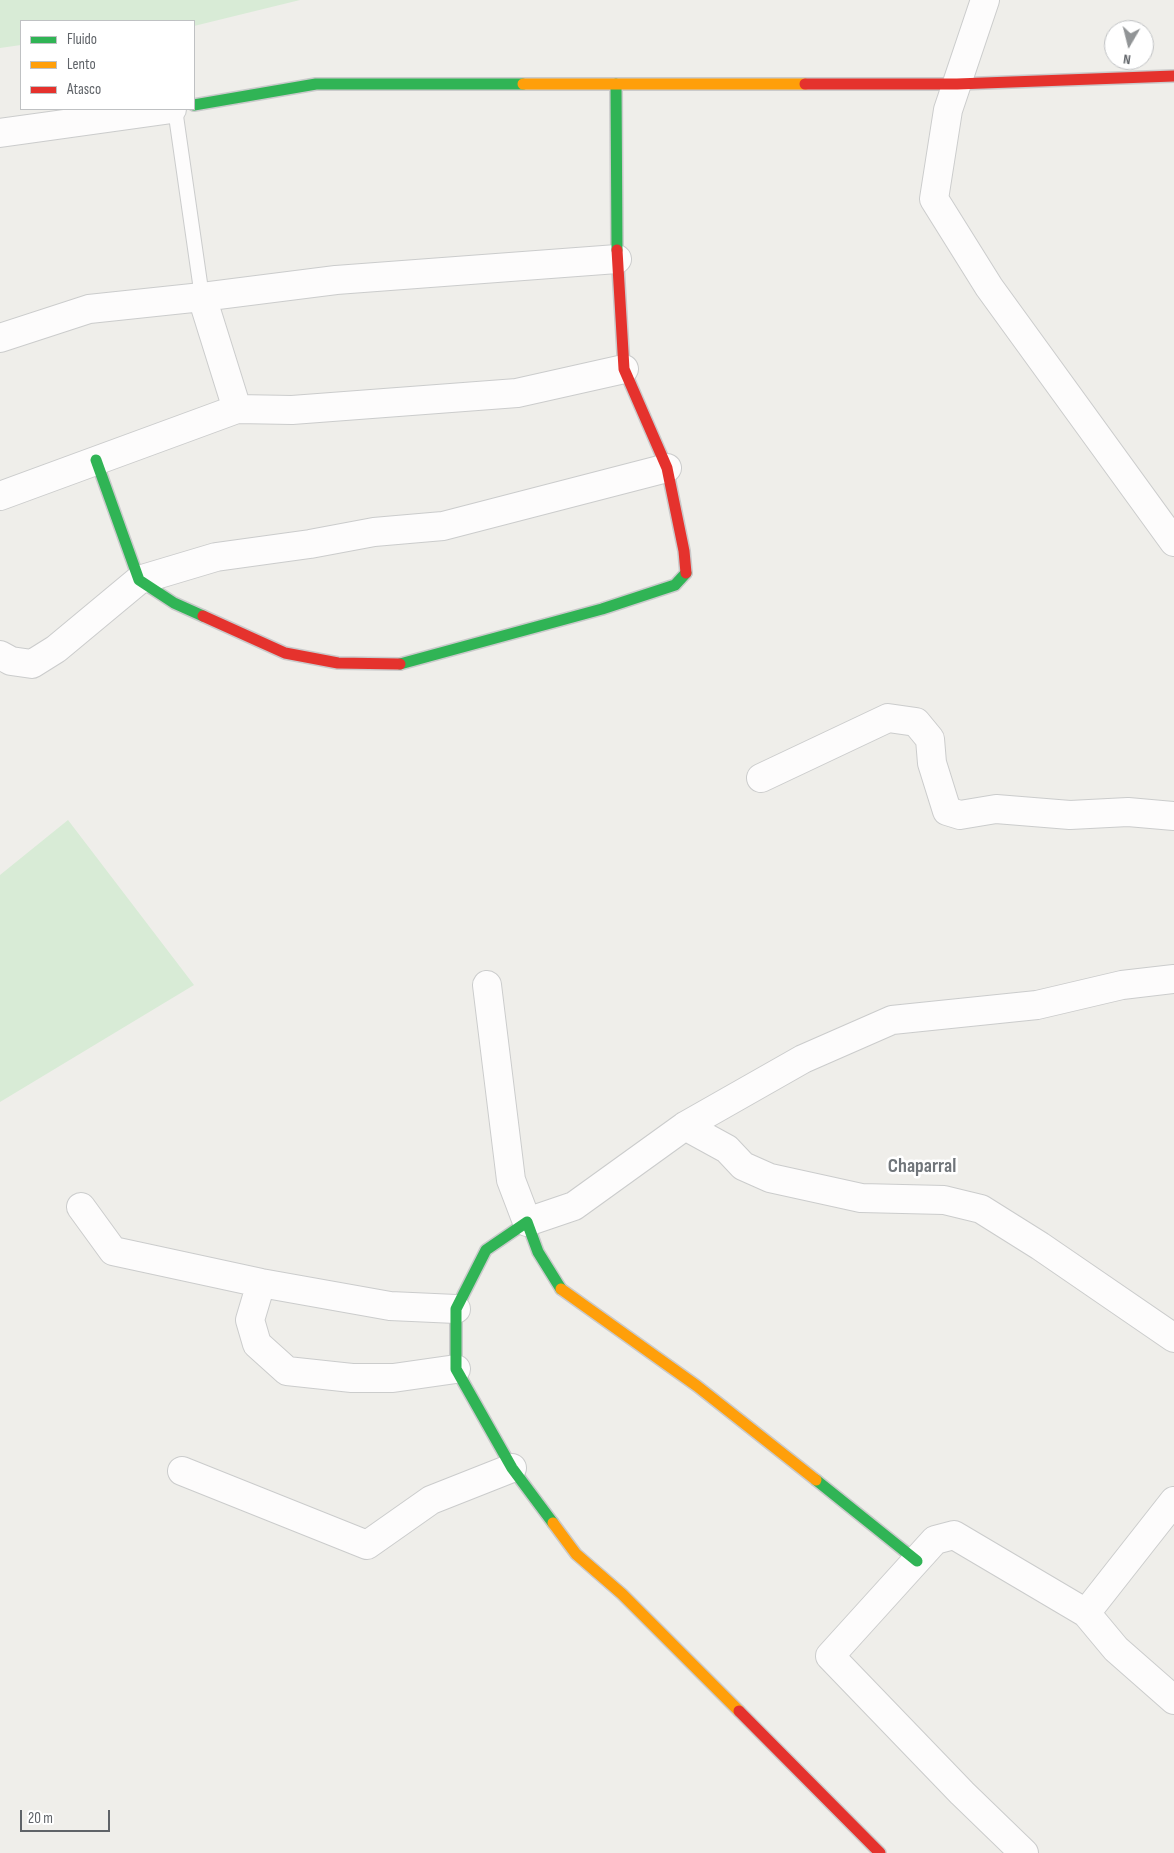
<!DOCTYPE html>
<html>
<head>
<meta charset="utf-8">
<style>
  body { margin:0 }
  #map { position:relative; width:1174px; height:1853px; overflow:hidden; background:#efeeea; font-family:"Sofia Sans Condensed",sans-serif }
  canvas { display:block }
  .legend { position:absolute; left:20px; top:20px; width:175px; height:90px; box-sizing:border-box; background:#fff; border:1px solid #bfc1c3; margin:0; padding:6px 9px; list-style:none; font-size:15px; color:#5f6368 }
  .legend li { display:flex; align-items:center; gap:10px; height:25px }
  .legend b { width:25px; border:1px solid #bfc1c3 }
  .north { position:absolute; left:1104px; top:20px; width:50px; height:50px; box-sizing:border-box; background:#fff; border:1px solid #bfc1c3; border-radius:50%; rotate:188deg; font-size:14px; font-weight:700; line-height:20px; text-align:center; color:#5f6368 }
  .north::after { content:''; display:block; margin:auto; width:18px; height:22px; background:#919496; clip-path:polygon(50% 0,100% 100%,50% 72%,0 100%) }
  .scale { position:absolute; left:20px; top:1810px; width:90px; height:22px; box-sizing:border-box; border:2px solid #5f6368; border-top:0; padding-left:6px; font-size:15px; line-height:18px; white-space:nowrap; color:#5f6368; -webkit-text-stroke:4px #fff; paint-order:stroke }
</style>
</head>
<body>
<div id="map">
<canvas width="1174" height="1853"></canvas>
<ul class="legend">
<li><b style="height:6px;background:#30b455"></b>Fluido</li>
<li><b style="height:6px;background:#ff9f0a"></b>Lento</li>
<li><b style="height:6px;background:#e5322d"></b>Atasco</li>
</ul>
<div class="north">N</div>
<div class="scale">20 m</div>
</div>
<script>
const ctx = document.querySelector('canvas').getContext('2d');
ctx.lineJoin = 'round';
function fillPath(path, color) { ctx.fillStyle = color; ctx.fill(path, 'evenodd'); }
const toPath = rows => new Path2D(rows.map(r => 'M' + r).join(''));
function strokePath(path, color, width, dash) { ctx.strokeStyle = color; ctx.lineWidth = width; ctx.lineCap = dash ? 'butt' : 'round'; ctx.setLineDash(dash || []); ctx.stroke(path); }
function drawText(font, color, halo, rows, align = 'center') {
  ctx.font = font + ' "Sofia Sans Condensed",sans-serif'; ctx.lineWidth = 5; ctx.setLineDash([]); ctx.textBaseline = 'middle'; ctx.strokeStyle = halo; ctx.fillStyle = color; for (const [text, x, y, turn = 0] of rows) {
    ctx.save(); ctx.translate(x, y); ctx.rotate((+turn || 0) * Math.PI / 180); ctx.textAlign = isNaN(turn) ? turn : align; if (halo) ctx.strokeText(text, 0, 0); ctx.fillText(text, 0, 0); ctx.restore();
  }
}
fillPath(toPath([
  [0,0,300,0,194,26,194,21,21,21,21,45,0,48],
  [68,820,194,985,0,1102,0,875]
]), '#d8ebd6');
const lane = toPath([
  [175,109,202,297]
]);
const street = toPath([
  [985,0,948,110,934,199,989,287,1174,542],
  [0,133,172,109],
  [202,297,237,409],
  [0,338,89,309,202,297,336,280,617,259],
  [0,496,237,409,292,410,517,393,624,369],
  [0,655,11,661,32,664,56,649,139,580,216,557,310,544,374,532,443,526,667,468],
  [761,778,888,718,916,722,930,739,932,763,947,811,960,815,996,809,1070,815,1128,812,1174,816],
  [487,985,511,1180,527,1222,574,1206,685,1126,803,1059,892,1020,1037,1005,1122,985,1174,979],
  [685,1126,727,1149,743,1166,770,1178,861,1198,944,1200,981,1209,1040,1246,1174,1338],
  [81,1207,113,1251,261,1283,390,1306,456,1309],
  [261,1283,250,1320,257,1344,287,1371,352,1378,393,1378,456,1369],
  [182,1471,367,1545,431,1500,512,1468],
  [1086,1613,1174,1501],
  [1024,1853,962,1793,830,1656,935,1540,954,1535,1086,1613,1116,1649,1174,1700]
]);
const fast = toPath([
  [616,84,617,250],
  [194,105,316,84,523,84],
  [96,460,139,580,174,603,203,616],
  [400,664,602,609,675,585,686,573],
  [816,1480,917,1561],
  [553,1523,512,1468,456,1369,456,1309,486,1250,527,1222,538,1252,561,1289]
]);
const slow = toPath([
  [523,84,805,84],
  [561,1289,697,1386,816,1480],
  [553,1523,576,1554,622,1594,739,1711]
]);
const jam = toPath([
  [805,84,957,84,1174,76],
  [617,250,624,369,667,468,684,551,686,573],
  [203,616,285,653,338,663,400,664],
  [739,1711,880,1853]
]);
strokePath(lane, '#cbcccc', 16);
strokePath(street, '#cbcccc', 30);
strokePath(fast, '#cacacb', 14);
strokePath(slow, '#cacacb', 14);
strokePath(jam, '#cacacb', 14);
strokePath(lane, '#fdfcfc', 14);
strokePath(street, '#fdfcfc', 28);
strokePath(fast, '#30b455', 11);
strokePath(slow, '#ff9f0a', 11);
strokePath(jam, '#e5322d', 11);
drawText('bold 20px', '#70757a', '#fff', [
  ["Chaparral",922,1167]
]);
</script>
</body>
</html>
